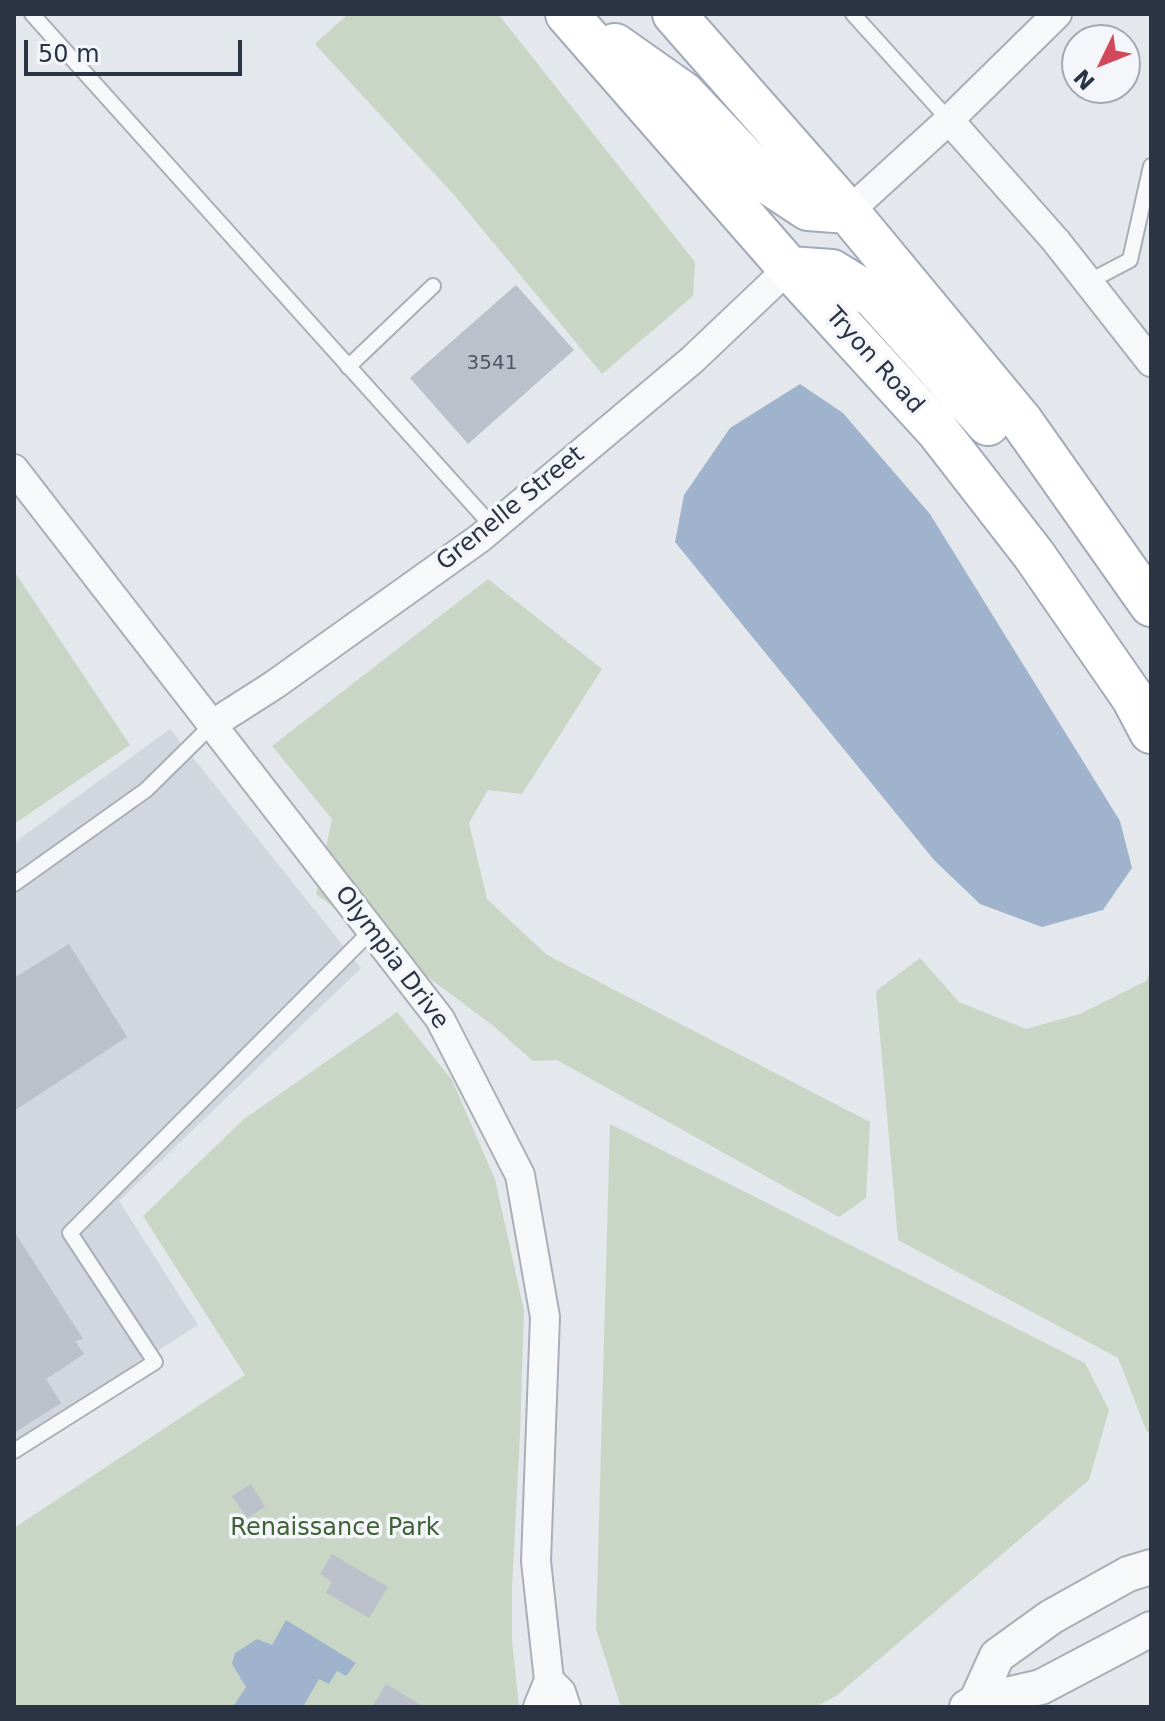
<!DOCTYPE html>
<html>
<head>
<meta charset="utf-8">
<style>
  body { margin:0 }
  #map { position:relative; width:1165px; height:1721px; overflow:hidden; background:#e4e7ec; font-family:"DejaVu Sans",sans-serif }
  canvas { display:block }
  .frame { position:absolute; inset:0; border:16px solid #2b3445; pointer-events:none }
  .north { position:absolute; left:1061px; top:24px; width:80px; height:80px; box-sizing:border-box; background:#f4f6f9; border:2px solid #a4a8b1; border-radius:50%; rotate:227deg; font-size:22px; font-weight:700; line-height:32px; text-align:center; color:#2b3445 }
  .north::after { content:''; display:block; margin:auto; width:28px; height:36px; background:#d1495b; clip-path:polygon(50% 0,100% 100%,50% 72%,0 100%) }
  .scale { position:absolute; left:24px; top:40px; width:218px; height:36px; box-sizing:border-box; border:4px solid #2b3445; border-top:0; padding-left:10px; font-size:24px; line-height:28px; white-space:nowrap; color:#2b3445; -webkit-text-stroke:6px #f4f6f9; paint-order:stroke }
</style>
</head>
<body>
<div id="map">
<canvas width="1165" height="1721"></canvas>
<div class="frame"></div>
<div class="north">N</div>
<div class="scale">50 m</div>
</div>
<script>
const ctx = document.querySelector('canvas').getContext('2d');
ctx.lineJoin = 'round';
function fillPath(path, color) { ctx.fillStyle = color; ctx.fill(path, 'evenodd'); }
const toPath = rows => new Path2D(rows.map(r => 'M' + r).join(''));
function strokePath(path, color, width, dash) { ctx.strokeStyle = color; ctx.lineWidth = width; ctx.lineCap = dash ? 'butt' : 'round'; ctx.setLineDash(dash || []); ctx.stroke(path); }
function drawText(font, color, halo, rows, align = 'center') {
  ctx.font = font + ' "DejaVu Sans",sans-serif'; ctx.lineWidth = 7; ctx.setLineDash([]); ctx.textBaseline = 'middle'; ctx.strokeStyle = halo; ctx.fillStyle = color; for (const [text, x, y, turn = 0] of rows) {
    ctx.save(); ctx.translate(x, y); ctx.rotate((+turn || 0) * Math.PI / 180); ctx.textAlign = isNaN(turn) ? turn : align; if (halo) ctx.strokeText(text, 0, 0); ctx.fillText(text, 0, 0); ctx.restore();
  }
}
fillPath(toPath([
  [170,729,361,968,119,1201,198,1325,14,1443,14,843]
]), '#d2d6de');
fillPath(toPath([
  [348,14,498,14,695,262,693,296,602,374,454,195,315,44],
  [14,571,130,745,14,824],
  [488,579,602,669,522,794,488,790,469,823,487,899,547,955,870,1122,866,1198,839,1217,557,1060,533,1061,491,1024,316,894,332,819,272,746],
  [920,958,959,1002,1026,1029,1080,1014,1146,981,1151,970,1151,1431,1147,1432,1118,1358,898,1240,876,991],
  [397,1012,452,1080,495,1179,524,1311,520,1434,512,1588,512,1640,519,1707,14,1707,14,1528,245,1375,143,1216,244,1119],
  [610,1124,1085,1363,1109,1410,1089,1480,836,1696,816,1707,621,1707,596,1629]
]), '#c9d6c5');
fillPath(toPath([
  [800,384,843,413,930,514,1120,821,1132,868,1103,910,1042,927,980,904,934,860,675,542,684,495,730,428],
  [286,1620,356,1663,346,1676,337,1671,329,1684,319,1679,303,1707,233,1707,246,1687,232,1664,235,1653,257,1639,272,1645]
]), '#9fb4cc');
fillPath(toPath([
  [516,285,574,350,468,444,410,378],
  [69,944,127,1037,14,1111,14,978],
  [14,1231,83,1339,75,1341,84,1354,46,1379,61,1403,14,1433],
  [251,1484,265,1507,247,1518,232,1496],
  [332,1554,388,1587,369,1618,326,1593,332,1582,320,1574],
  [386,1684,424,1707,372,1707]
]), '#bbc0ca');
const service = toPath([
  [32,14,493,527],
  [853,14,949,120],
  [1088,282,1130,260,1151,166],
  [348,367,433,286],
  [14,884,146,790,213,724],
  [14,1451,155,1362,70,1233,372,930]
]);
const minor = toPath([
  [949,120,1056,241,1151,362],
  [848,212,949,120,1057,14],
  [14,469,440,1019,520,1175,545,1317,536,1561,549,1680,538,1707],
  [213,724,274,685,480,538,692,360,789,268],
  [549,1680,561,1692,566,1707]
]);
const tertiary = toPath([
  [976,1702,997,1656,1051,1617,1128,1574,1151,1567],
  [967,1707,976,1702,1041,1687,1151,1629]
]);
const primary = toPath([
  [567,14,789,268,937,430,1034,555,1133,698,1151,732],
  [674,14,848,212,1022,422,1151,605],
  [615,45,683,93,767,182,808,209,848,212],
  [789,268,832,271,874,297,988,424]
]);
strokePath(service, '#a9aeb7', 18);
strokePath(minor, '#a9aeb7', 32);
strokePath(tertiary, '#a9aeb7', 38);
strokePath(primary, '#a3abb8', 46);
strokePath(service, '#f7f8fa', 14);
strokePath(minor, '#f7f8fa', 28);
strokePath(tertiary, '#f7f8fa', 34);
strokePath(primary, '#fff', 42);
drawText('20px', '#4f5766', null, [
  ["3541",492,364]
]);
drawText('24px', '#2b3445', '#f4f6f9', [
  ["Tryon Road",874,361,48],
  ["Grenelle Street",511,509,-39],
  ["Olympia Drive",391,958,53]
]);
drawText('24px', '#3f6138', '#f4f6f9', [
  ["Renaissance Park",335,1529]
]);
</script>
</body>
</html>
